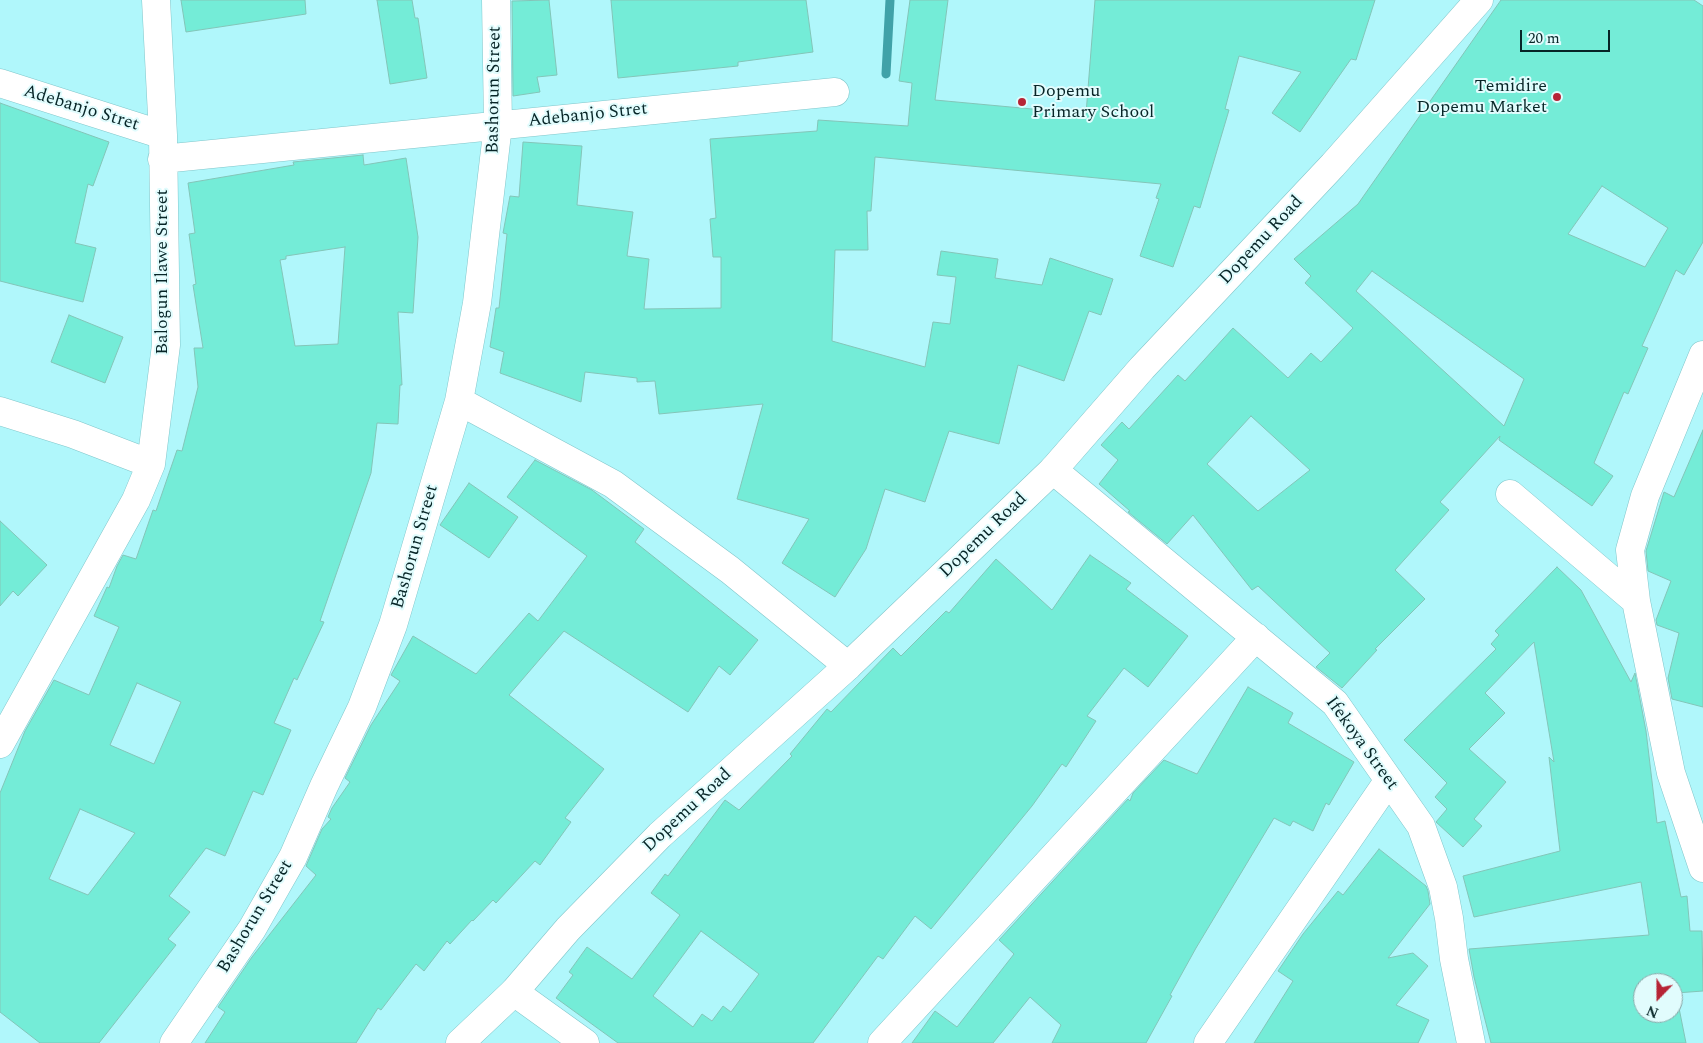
<!DOCTYPE html>
<html>
<head>
<meta charset="utf-8">
<style>
  body { margin:0 }
  #map { position:relative; width:1703px; height:1043px; overflow:hidden; background:#b0f7fb; font-family:Spectral,serif }
  canvas { display:block }
  .north { position:absolute; left:1633px; top:973px; width:50px; height:50px; box-sizing:border-box; background:#e1fcfd; border:1px solid #8aa6a7; border-radius:50%; rotate:202deg; font-size:14px; font-weight:700; line-height:20px; text-align:center; color:#072527 }
  .north::after { content:''; display:block; margin:auto; width:18px; height:22px; background:#b62436; clip-path:polygon(50% 0,100% 100%,50% 72%,0 100%) }
  .scale { position:absolute; left:1520px; top:30px; width:90px; height:22px; box-sizing:border-box; border:2px solid #072527; border-top:0; padding-left:6px; font-size:15px; line-height:18px; white-space:nowrap; color:#072527; -webkit-text-stroke:4px #e1fcfd; paint-order:stroke }
</style>
</head>
<body>
<div id="map">
<canvas width="1703" height="1043"></canvas>
<div class="north">N</div>
<div class="scale">20 m</div>
</div>
<script>
const ctx = document.querySelector('canvas').getContext('2d');
ctx.lineJoin = 'round';
const toPath = rows => new Path2D(rows.map(r => 'M' + r).join(''));
function strokePath(path, color, width, dash) { ctx.strokeStyle = color; ctx.lineWidth = width; ctx.lineCap = dash ? 'butt' : 'round'; ctx.setLineDash(dash || []); ctx.stroke(path); }
function fillPath(path, color) { ctx.fillStyle = color; ctx.fill(path, 'evenodd'); }
function drawText(font, color, halo, rows, align = 'center') {
  ctx.font = font + ' Spectral,serif'; ctx.lineWidth = 4; ctx.setLineDash([]); ctx.textBaseline = 'middle'; ctx.strokeStyle = halo; ctx.fillStyle = color; for (const [text, x, y, turn = 0] of rows) {
    ctx.save(); ctx.translate(x, y); ctx.rotate((+turn || 0) * Math.PI / 180); ctx.textAlign = isNaN(turn) ? turn : align; if (halo) ctx.strokeText(text, 0, 0); ctx.fillText(text, 0, 0); ctx.restore();
  }
}
strokePath(toPath([
  [886,74,890,0]
]), '#40a2a8', 9);
const building = toPath([
  [181,0,305,0,306,14,186,32,181,0],
  [377,0,412,0,415,18,418,18,427,78,390,84,377,0],
  [549,0,557,75,537,77,540,92,513,96,512,1,549,0],
  [611,0,806,0,813,52,738,62,738,66,618,78,611,0],
  [910,0,948,0,935,100,1086,114,1095,0,1375,0,1356,60,1351,59,1300,132,1272,113,1301,72,1239,56,1225,109,1229,110,1200,208,1194,206,1173,267,1140,256,1159,199,1156,198,1161,184,875,157,871,211,867,211,868,250,835,250,832,341,925,367,933,322,950,324,956,277,937,275,941,251,998,259,995,278,1042,285,1050,258,1113,279,1101,315,1089,311,1064,381,1018,365,999,444,949,431,925,502,885,489,866,549,835,597,782,563,809,519,737,499,763,404,659,414,655,381,637,382,637,378,585,372,581,402,500,373,504,352,490,347,496,308,499,308,507,234,503,233,510,196,519,197,523,142,582,146,577,205,633,212,627,256,649,259,644,309,721,308,721,257,713,257,710,219,716,218,710,139,817,131,818,120,908,126,912,83,899,81,910,0],
  [1501,0,1694,0,1703,6,1703,242,1684,275,1676,270,1642,346,1648,348,1628,394,1624,392,1594,463,1613,476,1592,506,1499,440,1500,436,1440,502,1449,510,1395,570,1425,599,1375,649,1377,650,1342,688,1316,667,1330,653,1258,586,1252,590,1193,515,1167,544,1128,512,1130,511,1099,484,1118,460,1101,445,1122,422,1129,429,1178,375,1185,381,1233,328,1288,378,1311,353,1321,362,1353,328,1305,283,1311,276,1294,259,1358,204,1501,0],
  [1602,186,1668,228,1645,267,1568,234,1602,186],
  [1372,271,1524,379,1504,426,1356,291,1372,271],
  [1251,416,1310,470,1258,511,1207,464,1251,416],
  [0,103,109,142,93,186,88,184,75,243,96,248,83,302,0,281,0,103],
  [363,155,364,165,406,158,418,237,413,313,398,312,402,385,400,385,398,424,377,423,371,473,320,621,324,622,297,680,294,678,274,723,291,730,263,795,253,791,225,856,206,848,169,896,190,912,168,939,176,945,99,1043,40,1043,0,1012,0,793,25,731,54,680,89,695,119,627,94,616,107,587,109,588,117,566,123,555,136,559,153,510,156,511,177,450,182,451,198,387,194,348,203,348,193,285,196,284,189,234,195,233,188,183,294,165,293,162,363,155],
  [345,247,338,344,295,346,280,260,286,259,286,256,345,247],
  [137,683,181,702,154,764,110,745,137,683],
  [80,809,135,833,88,895,49,879,80,809],
  [69,315,123,337,105,383,51,362,69,315],
  [1703,430,1703,707,1672,699,1668,678,1679,633,1657,625,1656,620,1671,581,1648,571,1646,551,1664,492,1674,497,1703,430],
  [535,460,592,490,644,529,635,542,758,640,730,675,719,666,688,712,564,631,509,695,604,769,565,818,571,822,540,865,535,861,496,903,493,900,473,921,472,920,450,944,447,941,424,971,416,964,381,1010,378,1008,356,1043,205,1043,225,1012,218,1007,252,957,316,875,306,866,322,829,331,819,328,817,332,808,350,782,345,778,371,725,400,681,391,675,413,636,476,674,529,613,538,621,587,556,507,497,535,460],
  [469,483,518,517,489,558,440,525,469,483],
  [0,521,47,565,18,596,13,591,0,606,0,521],
  [1090,555,1131,583,1126,589,1188,636,1148,687,1124,668,1087,716,1096,721,1066,767,1062,764,1032,806,931,929,915,916,883,959,878,956,813,1043,618,1043,556,998,573,975,569,972,587,947,632,979,680,915,651,893,665,874,668,876,725,800,739,810,792,756,790,754,827,709,831,712,893,648,901,656,946,611,949,613,996,559,1052,610,1090,555],
  [701,931,759,974,731,1012,723,1006,712,1021,702,1014,693,1027,653,996,701,931],
  [1557,567,1581,590,1631,682,1635,673,1646,731,1657,823,1665,821,1681,897,1687,896,1690,931,1702,931,1703,991,1676,993,1686,1043,1491,1043,1474,977,1469,949,1649,935,1641,882,1474,917,1463,876,1560,851,1549,757,1554,762,1534,642,1485,693,1505,713,1469,749,1506,782,1474,819,1482,826,1463,847,1436,822,1447,809,1435,797,1447,783,1404,740,1496,649,1491,644,1499,635,1495,631,1557,567],
  [1643,983,1673,983,1673,1013,1643,1013,1643,983],
  [1248,687,1293,713,1288,723,1354,762,1329,805,1326,803,1313,831,1293,821,1290,826,1274,818,1196,948,1170,995,1172,996,1146,1043,1052,1043,1061,1025,1030,997,993,1043,912,1043,935,1011,957,1027,1014,954,999,940,1128,799,1130,801,1133,793,1164,760,1197,774,1248,687],
  [1379,849,1426,886,1428,891,1430,904,1388,958,1413,953,1428,966,1396,1005,1429,1020,1418,1043,1254,1043,1293,981,1278,971,1303,934,1338,891,1343,895,1379,849]
]);
fillPath(building, '#74ecd7');
strokePath(building, '#83c5b8', 1);
const street = toPath([
  [0,83,163,135],
  [162,159,835,92],
  [1703,355,1645,496,1630,550,1636,601,1671,773,1703,868],
  [459,401,613,484,730,570,848,666],
  [0,411,73,434,151,464],
  [1053,470,1335,703,1421,826,1443,887,1449,918,1454,959,1471,1043],
  [1510,494,1636,601],
  [0,744,136,500,151,464,166,345,163,135,156,0],
  [514,992,585,1043],
  [174,1043,252,929,293,857,324,786,362,707,393,625,459,401,477,303,498,125,496,0],
  [882,1043,1256,637],
  [1208,1043,1389,780]
]);
const secondary = toPath([
  [460,1043,514,992,568,929,660,835,848,666,1053,470,1142,368,1333,165,1479,0]
]);
strokePath(street, '#81c6ca', 29);
strokePath(secondary, '#81c6ca', 29);
strokePath(street, '#fff', 28);
strokePath(secondary, '#fff', 28);
for (const [x, y, r, color] of [
  [1557,97,5,"#b62436"],
  [1022,102,5,"#b62436"]
]) { const dot = new Path2D(); dot.arc(x, y, r, 0, 2 * Math.PI); ctx.fillStyle = color; ctx.fill(dot); strokePath(dot, '#e1fcfd', 2); }
drawText('18px', '#072527', '#e1fcfd', [
  ["Temidire",1547,87],
  ["Dopemu Market",1547,108],
  ["Dopemu",1032,92,"left"],
  ["Primary School",1032,113,"left"]
], 'right');
drawText('18px', '#072527', '#e1fcfd', [
  ["Bashorun Street",495,90,-89],
  ["Adebanjo Stret",81,109,17],
  ["Adebanjo Stret",588,116,-6],
  ["Dopemu Road",1262,241,-47],
  ["Balogun Ilawe Street",163,272,-90],
  ["Dopemu Road",984,536,-44],
  ["Bashorun Street",416,547,-74],
  ["Ifekoya Street",1361,744,54],
  ["Dopemu Road",688,811,-43],
  ["Bashorun Street",256,917,-59]
]);
</script>
</body>
</html>
